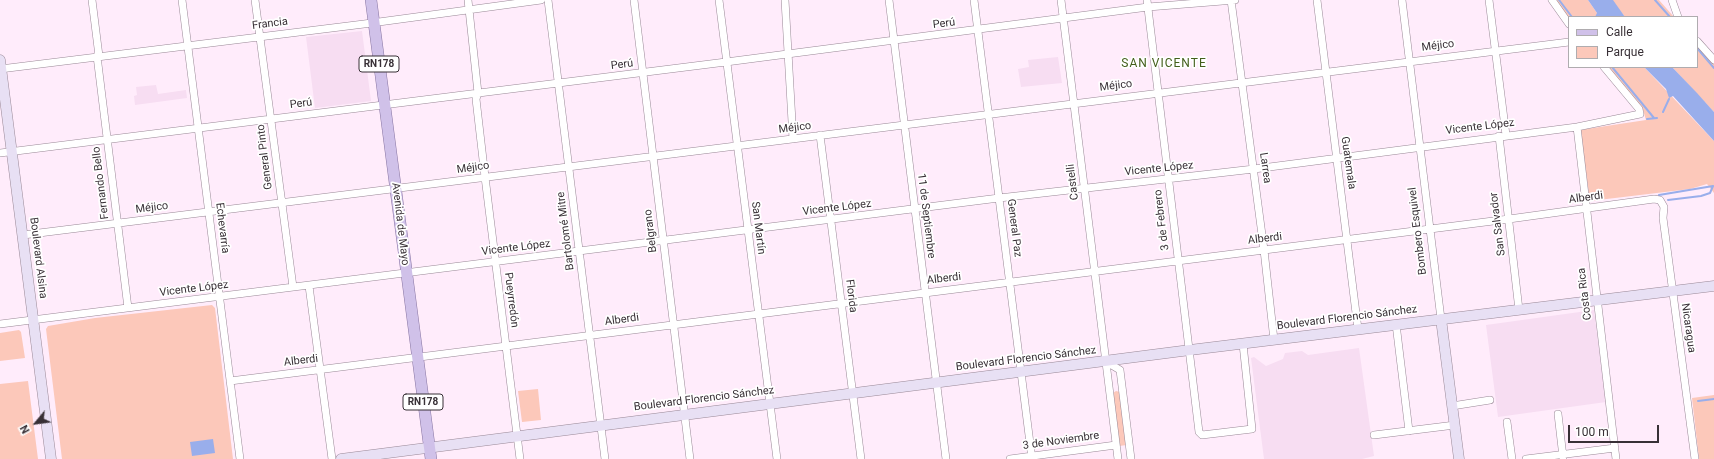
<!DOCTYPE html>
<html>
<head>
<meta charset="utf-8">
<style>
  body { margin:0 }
  #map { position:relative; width:1714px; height:459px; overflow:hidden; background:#ffecfb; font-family:Roboto,sans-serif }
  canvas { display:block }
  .legend { position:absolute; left:1568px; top:16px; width:130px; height:52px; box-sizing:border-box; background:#fff; border:1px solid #afacaf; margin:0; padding:5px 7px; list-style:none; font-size:12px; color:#383036 }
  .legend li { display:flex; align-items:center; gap:8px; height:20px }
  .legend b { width:20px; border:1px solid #afacaf }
  .north { position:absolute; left:16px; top:403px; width:40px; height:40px; -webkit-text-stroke:3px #fff; paint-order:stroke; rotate:241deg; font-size:11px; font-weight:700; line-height:16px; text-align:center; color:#383036 }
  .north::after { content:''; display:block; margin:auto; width:14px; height:18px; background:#383036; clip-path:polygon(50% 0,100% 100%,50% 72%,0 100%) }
  .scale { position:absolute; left:1568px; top:425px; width:91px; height:18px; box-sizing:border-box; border:2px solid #383036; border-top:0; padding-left:5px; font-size:12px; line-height:14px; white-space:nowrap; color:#383036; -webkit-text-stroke:3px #fff; paint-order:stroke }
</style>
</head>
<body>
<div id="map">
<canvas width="1714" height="459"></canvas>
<ul class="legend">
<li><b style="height:5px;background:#d0c1e9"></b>Calle</li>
<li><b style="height:11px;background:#fcc8ba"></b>Parque</li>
</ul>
<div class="north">N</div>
<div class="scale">100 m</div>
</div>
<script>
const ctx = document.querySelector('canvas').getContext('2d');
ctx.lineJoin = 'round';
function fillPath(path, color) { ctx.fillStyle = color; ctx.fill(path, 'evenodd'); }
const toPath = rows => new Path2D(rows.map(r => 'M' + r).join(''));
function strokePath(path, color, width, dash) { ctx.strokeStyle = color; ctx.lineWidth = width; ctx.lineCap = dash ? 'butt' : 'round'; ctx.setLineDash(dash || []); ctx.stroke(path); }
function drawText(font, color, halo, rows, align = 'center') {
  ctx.font = font + ' Roboto,sans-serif'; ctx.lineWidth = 3.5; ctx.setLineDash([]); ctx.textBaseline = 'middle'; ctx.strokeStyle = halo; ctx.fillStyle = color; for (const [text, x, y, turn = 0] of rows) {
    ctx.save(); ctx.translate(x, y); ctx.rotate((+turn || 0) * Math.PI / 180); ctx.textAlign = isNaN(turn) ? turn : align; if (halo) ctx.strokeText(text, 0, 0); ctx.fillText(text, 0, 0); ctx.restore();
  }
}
fillPath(toPath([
  [362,31,371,101,315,108,306,37],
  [1058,57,1062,83,1021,87,1018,69,1029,67,1028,60],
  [156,85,158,94,186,90,187,98,135,105,134,96,137,95,136,87],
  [1594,310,1606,402,1498,417,1486,325],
  [1359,348,1374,456,1362,459,1264,459,1251,358,1254,357,1266,366,1283,359,1285,353,1302,351,1308,355]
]), '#f7ddf2');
fillPath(toPath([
  [1555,0,1588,0,1597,13,1597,15,1595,17,1569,17,1569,19],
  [1611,0,1659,0,1674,17,1625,17],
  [1697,44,1714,64,1714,112,1672,67,1697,67],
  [1608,67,1644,67,1714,141,1714,193,1707,184,1690,189,1590,201,1580,130,1646,120,1643,110],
  [212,305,215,308,233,459,62,459,46,329,48,326,95,318],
  [19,330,21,332,25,358,0,361,0,333],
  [28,381,38,459,0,459,0,384],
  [538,389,541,420,522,422,518,391],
  [1116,391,1120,392,1127,445,1119,446,1113,393],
  [1714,395,1714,459,1699,459,1692,398]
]), '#fcc8ba');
fillPath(toPath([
  [1588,0,1613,0,1625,17,1595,17,1597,13],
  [1644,67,1672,67,1697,93,1714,112,1714,141,1673,96,1669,98,1666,89],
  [213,439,215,453,192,456,190,442]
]), '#99aeeb');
strokePath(toPath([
  [1559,0,1572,17],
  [1655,0,1670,17],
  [1697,48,1714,68],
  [1612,67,1654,118],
  [1663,112,1669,99],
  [1647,119,1657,118],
  [1659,195,1713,186],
  [1668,200,1701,196,1710,193,1713,186],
  [1698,401,1714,399]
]), '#99aeeb', 2);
const street = toPath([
  [92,0,99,56],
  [182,0,240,459],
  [255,0,293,287],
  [468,0,478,93,476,99,485,177,520,459],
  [548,0,605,459],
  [634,0,690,459],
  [719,0,777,459],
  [785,0,793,139],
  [889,0,946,459],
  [974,0,1032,459],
  [1061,0,1118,459],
  [1147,0,1199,432,1202,435,1252,429,1243,344],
  [1231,0,1264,250,1274,340],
  [1317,0,1358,329],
  [1402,0,1441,319],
  [1489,0,1506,135],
  [1552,0,1569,24],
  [1672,0,1678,17],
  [1697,41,1714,60],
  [97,56,128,308],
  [0,69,364,24,541,0],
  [1577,127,1616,459],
  [820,135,861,459],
  [1499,136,1519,310],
  [0,153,726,62,1148,7,1235,0],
  [23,235,1569,42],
  [309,286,332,459],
  [0,324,999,198,1254,169,1577,127,1640,114,1639,109,1604,67],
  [1396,324,1409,431],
  [1105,361,1120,370,1131,459],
  [230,381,1509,219,1654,199,1660,200,1664,207,1663,218,1695,459],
  [1452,406,1490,400],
  [1558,414,1563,457],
  [1507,422,1512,459],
  [1374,435,1455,425],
  [1010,459,1116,445],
  [1526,459,1615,448]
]);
const secondary = toPath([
  [0,60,51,459],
  [1441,319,1459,459],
  [341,459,1190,350,1714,286]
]);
const primary = toPath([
  [371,0,431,459]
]);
strokePath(street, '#998896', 8);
strokePath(secondary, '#998896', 11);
strokePath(primary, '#8774a1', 12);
strokePath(street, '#fff', 7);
strokePath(secondary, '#e8e0f4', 10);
strokePath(primary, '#d0c1e9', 11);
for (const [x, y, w] of [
  [379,64,40],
  [423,402,40]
]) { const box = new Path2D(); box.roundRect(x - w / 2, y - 8, w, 16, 3); ctx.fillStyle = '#fff'; ctx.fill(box); strokePath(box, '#383036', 1); }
drawText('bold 10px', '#383036', null, [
  ["RN178",379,64],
  ["RN178",423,402]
]);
drawText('11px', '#383036', '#fff', [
  ["Francia",270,24,-7],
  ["Perú",944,24,-7],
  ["Méjico",1438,46,-7],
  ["Perú",622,65,-7],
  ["Méjico",1116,86,-7],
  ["Perú",301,104,-7],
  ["Vicente López",1480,127,-7],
  ["Méjico",795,128,-7],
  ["General Pinto",265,157,-97],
  ["Guatemala",1348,163,82],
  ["Méjico",473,168,-8],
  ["Larrea",1265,168,82],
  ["Vicente López",1159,169,-6],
  ["Castelli",1073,182,-97],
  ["Fernando Bello",101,183,-97],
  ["Alberdi",1586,198,-8],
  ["Méjico",152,208,-7],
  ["Vicente López",837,208,-7],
  ["11 de Septiembre",926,216,83],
  ["3 de Febrero",1162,220,-97],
  ["Avenida de Mayo",400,224,83],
  ["San Salvador",1498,224,-97],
  ["Echevarría",222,228,83],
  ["San Martín",758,228,83],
  ["General Paz",1014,228,83],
  ["Bartolomé Mitre",566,231,-97],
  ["Belgrano",651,231,-97],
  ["Bombero Esquivel",1418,231,-97],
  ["Alberdi",1265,239,-7],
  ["Vicente López",516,248,-7],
  ["Boulevard Alsina",38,258,83],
  ["Alberdi",944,279,-7],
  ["Vicente López",194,289,-7],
  ["Costa Rica",1585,294,-97],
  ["Florida",851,296,83],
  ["Pueyrredón",511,300,83],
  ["Boulevard Florencio Sánchez",1347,318,-7],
  ["Alberdi",622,320,-8],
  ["Nicaragua",1688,328,82],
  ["Boulevard Florencio Sánchez",1026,359,-7],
  ["Alberdi",301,361,-7],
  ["Boulevard Florencio Sánchez",704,399,-7],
  ["3 de Noviembre",1061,441,-8]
]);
ctx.letterSpacing = '1px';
drawText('12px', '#435f1b', '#fff', [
  ["SAN VICENTE",1164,64]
]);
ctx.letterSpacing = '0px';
</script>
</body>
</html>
